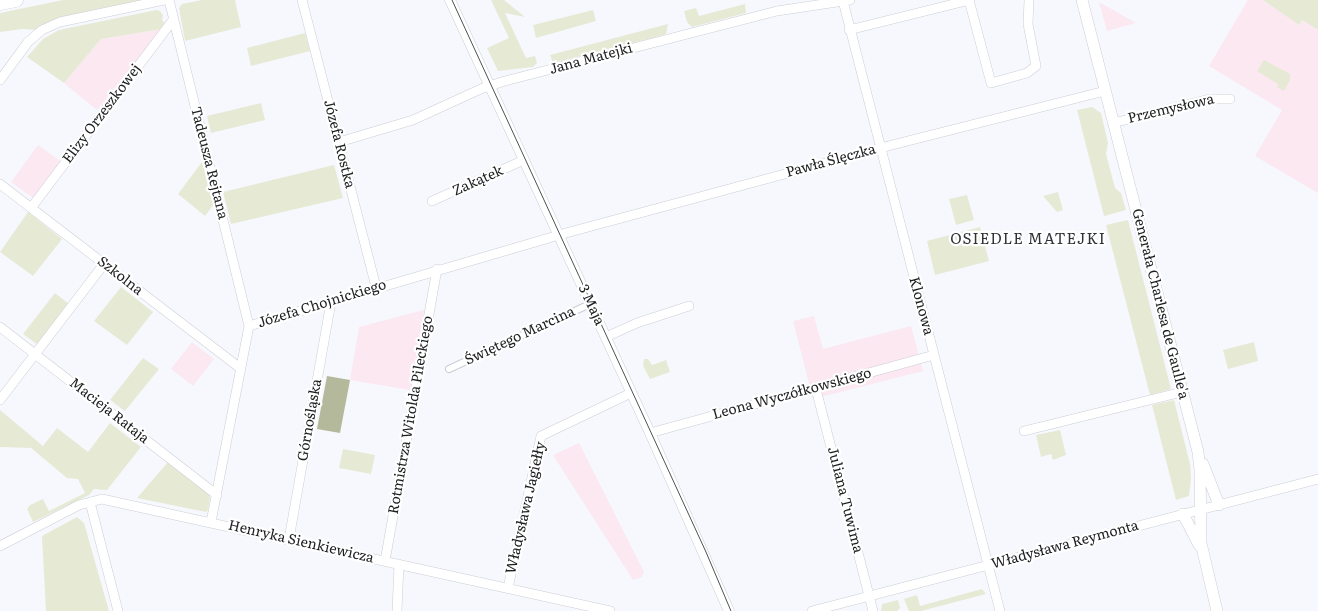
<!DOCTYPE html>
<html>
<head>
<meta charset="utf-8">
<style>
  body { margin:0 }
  canvas { display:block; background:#f6f8fe }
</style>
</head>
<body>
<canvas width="1318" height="611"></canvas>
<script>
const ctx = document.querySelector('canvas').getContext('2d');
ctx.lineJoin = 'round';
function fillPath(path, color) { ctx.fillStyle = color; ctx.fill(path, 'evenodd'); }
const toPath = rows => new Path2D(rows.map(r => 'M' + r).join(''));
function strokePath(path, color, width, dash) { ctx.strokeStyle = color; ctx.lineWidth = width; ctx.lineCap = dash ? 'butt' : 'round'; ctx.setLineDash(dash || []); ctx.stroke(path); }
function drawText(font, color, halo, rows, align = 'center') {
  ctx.font = font + ' Literata,serif'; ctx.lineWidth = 4.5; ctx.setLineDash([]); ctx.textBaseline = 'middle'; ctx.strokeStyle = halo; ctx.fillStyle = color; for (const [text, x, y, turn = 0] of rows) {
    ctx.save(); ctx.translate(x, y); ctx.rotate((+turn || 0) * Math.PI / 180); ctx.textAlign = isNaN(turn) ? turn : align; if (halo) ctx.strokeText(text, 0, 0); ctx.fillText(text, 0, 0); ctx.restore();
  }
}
fillPath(toPath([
  [1248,0,1263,0,1299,25,1302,20,1318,30,1318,193,1255,156,1282,110,1209,66],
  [1099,2,1136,23,1107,31],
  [162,29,97,110,64,83,101,39],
  [38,145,60,161,33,198,11,182],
  [424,310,410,390,350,380,359,327],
  [814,316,823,349,911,326,923,371,813,399,793,321],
  [192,342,214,359,193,386,171,369],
  [579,443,644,572,642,577,633,580,553,455]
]), '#fce8f0');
fillPath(toPath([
  [63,0,150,0,55,20,36,30,22,29,0,32,0,13],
  [202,0,235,0,241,27,185,41,179,8,182,4],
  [491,0,504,0,525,17,505,13,526,58,535,56,537,63,533,67,498,71,487,48,509,38],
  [1263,0,1318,0,1318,30,1302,20,1299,25],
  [745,4,746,13,692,27,687,22,684,11,696,8,699,16],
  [156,10,160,11,163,15,162,20,165,23,162,29,101,39,64,83,27,57,43,39,59,30],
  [593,10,596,21,536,38,533,25],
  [668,24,666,34,652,38,553,63,550,55],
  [305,33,310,51,251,66,247,48],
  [1264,60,1290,74,1290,80,1284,91,1277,87,1278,84,1257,71],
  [261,103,265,120,211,133,207,116],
  [1092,107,1101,113,1108,143,1106,154,1115,188,1121,193,1126,210,1104,216,1077,110],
  [202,162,214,204,205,216,178,194],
  [334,165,343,198,231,224,223,192],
  [1058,192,1063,210,1057,212,1043,196],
  [967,195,974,220,956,225,949,199],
  [28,212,62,239,33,276,0,252],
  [1128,220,1171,389,1150,395,1106,225],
  [980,227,989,261,935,275,927,241],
  [121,287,153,312,127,345,94,321],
  [55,293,69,304,38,345,23,334],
  [1254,342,1258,361,1228,369,1223,350],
  [143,358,159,369,125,411,110,400],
  [644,359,648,359,652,365,666,360,670,372,650,379,643,366],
  [1174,400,1190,464,1191,478,1189,496,1176,500,1152,405],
  [0,410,43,446,57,428,88,452,110,423,141,447,107,490,94,489,89,495,33,522,27,509,30,505,43,499,49,511,85,493,78,479,67,478,31,448,0,447],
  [1060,430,1066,455,1053,460,1051,454,1041,457,1036,435],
  [343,449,375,455,371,474,339,468],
  [168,462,208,492,210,498,208,510,206,512,137,498],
  [77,517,84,523,109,611,46,611,42,536],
  [982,589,986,594,921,611,909,611,904,599,917,595,920,606],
  [898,600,900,608,897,611,881,611,882,604]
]), '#e6ead5');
fillPath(toPath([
  [327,376,350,380,340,433,317,429]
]), '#b3b99a');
const pedestrian = toPath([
  [449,369,590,304]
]);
const minor = toPath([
  [169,0,249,326],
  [302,0,376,287],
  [969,0,991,83,1027,73,1036,66,1028,24,1029,0],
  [843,1,1000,611],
  [849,30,970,0],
  [0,80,28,42,42,30,60,22,164,0],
  [1113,123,1210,99,1230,99],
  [339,142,413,120,483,88,505,81,777,11,850,0],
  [0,184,240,368],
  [432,201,524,160],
  [31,208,173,20],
  [0,327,217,495],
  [606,337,637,323,689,306],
  [816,389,873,611],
  [0,400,104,264],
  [1024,431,1182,392],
  [650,433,934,355],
  [90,502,118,611],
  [211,522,249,326,566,233,892,145,1105,91],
  [289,539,331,302],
  [0,546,79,505,102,499,610,611],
  [385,561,437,269],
  [508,588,541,436,631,393],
  [397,611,399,564],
  [812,611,1318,479]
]);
const tertiary = toPath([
  [450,0,650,433,729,611]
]);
const secondary = toPath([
  [1082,0,1198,452,1200,469,1201,543,1217,611],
  [1203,464,1219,505],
  [1183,514,1199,545]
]);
const primary = toPath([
  [0,3,16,0]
]);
strokePath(pedestrian, '#cbced5', 8);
strokePath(minor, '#cbced5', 10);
strokePath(tertiary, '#cbced5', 11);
strokePath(secondary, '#cbced5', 12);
strokePath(primary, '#cbced5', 15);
strokePath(pedestrian, '#fff', 6);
strokePath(minor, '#fff', 9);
strokePath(tertiary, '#fff', 10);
strokePath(secondary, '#fff', 11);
strokePath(primary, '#fff', 14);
strokePath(toPath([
  [452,0,706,552,731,611]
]), '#4e5052', 1);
drawText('14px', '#1d1e20', '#fff', [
  ["Jana Matejki",591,59,-15],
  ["Przemysłowa",1171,109,-13],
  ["Elizy Orzeszkowej",102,114,-53],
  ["Józefa Rostka",339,144,76],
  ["Pawła Ślęczka",831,161,-15],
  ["Tadeusza Rejtana",209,163,76],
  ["Zakątek",478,181,-24],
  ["Szkolna",120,276,38],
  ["Józefa Chojnickiego",322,304,-17],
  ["Generała Charlesa de Gaulle'a",1160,304,76],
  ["3 Maja",591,305,65],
  ["Klonowa",921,306,75],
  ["Świętego Marcina",520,336,-25],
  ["Leona Wyczółkowskiego",792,394,-15],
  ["Macieja Rataja",109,411,38],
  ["Rotmistrza Witolda Pileckiego",411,415,-80],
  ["Górnośląska",310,420,-80],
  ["Juliana Tuwima",845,500,76],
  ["Władysława Jagiełły",526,508,-77],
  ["Henryka Sienkiewicza",301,542,13],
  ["Władysława Reymonta",1065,545,-15]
]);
ctx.letterSpacing = '1px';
drawText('15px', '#2f3237', '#fff', [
  ["OSIEDLE MATEJKI",1028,240]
]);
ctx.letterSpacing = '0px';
</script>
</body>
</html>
